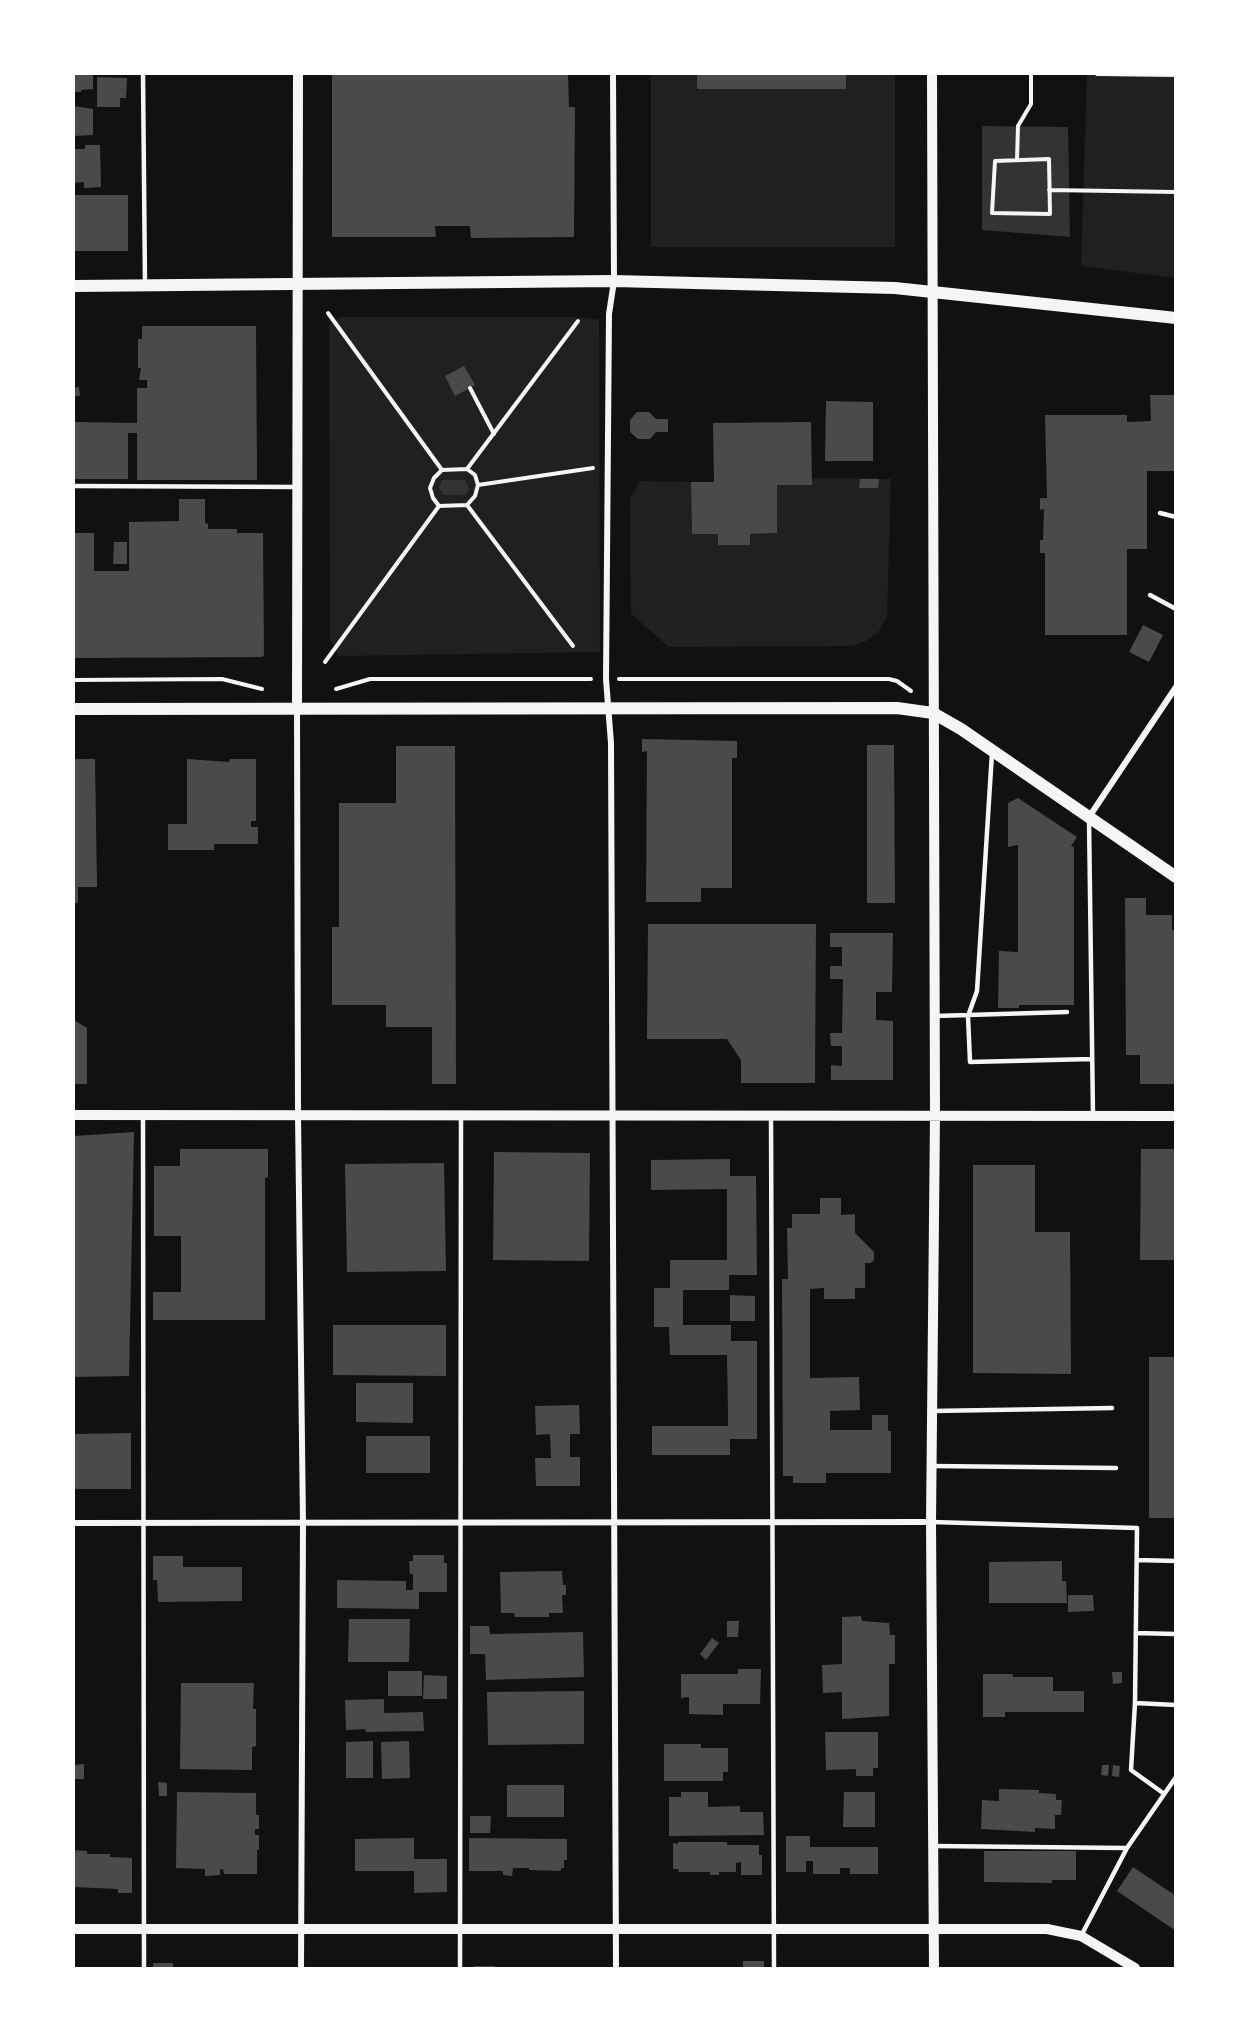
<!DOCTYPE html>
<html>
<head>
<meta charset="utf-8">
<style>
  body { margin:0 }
  #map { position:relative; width:1249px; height:2042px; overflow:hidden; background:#111; font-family:"Sofia Sans Condensed",sans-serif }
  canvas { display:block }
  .frame { position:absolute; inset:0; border:75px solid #fff; pointer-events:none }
</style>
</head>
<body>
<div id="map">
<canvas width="1249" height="2042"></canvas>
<div class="frame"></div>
</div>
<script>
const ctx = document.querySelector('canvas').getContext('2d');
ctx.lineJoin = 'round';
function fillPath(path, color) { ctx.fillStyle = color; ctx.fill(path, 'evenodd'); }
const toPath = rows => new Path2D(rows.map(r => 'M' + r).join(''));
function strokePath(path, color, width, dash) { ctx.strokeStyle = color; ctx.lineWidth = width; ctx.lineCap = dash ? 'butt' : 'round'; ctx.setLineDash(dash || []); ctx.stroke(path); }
fillPath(toPath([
  [651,74,895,74,895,247,651,247],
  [1087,74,1175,74,1175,278,1081,266],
  [340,317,572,317,599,319,600,652,338,656,330,638,329,324],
  [811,478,891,479,887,616,879,631,866,641,852,646,669,647,631,614,630,499,640,481,691,482,692,534,718,534,718,545,750,545,750,534,777,533,777,485]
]), '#202020');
fillPath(toPath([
  [982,126,1068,127,1070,237,982,230],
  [442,480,465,480,469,488,466,495,443,495,439,488]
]), '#333');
fillPath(toPath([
  [74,74,93,74,93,89,81,90,81,92,74,92],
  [332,74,568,74,569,107,575,107,574,237,471,238,470,226,435,226,436,237,332,237],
  [697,74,846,74,846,89,697,89],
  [97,77,127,78,126,98,120,98,120,107,97,107],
  [74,106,93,109,93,135,74,136],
  [85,145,100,145,101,187,84,188,84,182,74,183,74,149,85,149],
  [74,195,128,195,128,251,74,251],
  [142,326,256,326,257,480,137,480,137,433,128,433,128,479,74,479,74,422,137,423,137,388,147,388,147,380,139,380,141,368,138,368,138,339,142,339],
  [464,366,475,385,455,396,445,376],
  [79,387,80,396,74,396,74,388],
  [1150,395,1176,395,1176,471,1147,471,1147,549,1127,549,1127,635,1045,635,1045,553,1040,553,1040,540,1043,540,1044,509,1040,510,1040,498,1047,498,1045,415,1127,415,1127,422,1151,421],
  [826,401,873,402,873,461,825,461],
  [637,412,649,412,656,419,668,419,668,432,656,432,650,439,638,439,630,432,630,420],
  [811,422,812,485,777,485,777,533,750,534,750,545,718,545,718,534,692,534,691,482,714,482,713,423],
  [860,479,879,479,878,488,859,488],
  [179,499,205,499,205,523,208,524,208,529,237,529,237,533,263,533,264,655,262,657,74,658,74,533,94,533,94,571,129,571,129,522,179,521],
  [114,542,127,542,127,564,113,564],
  [1143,625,1163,635,1149,662,1129,652],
  [642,739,737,741,737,758,732,758,732,888,701,888,701,902,646,902,647,751,642,752],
  [867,745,894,745,895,903,867,903],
  [396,746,455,746,456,1084,432,1084,432,1027,386,1027,386,1005,332,1005,332,927,339,927,339,803,396,803],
  [74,759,95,759,97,887,78,887,78,903,74,903],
  [187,759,229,762,230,759,256,759,256,821,251,821,251,827,258,827,258,844,214,844,214,850,168,850,168,824,187,824],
  [1018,798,1077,837,1071,846,1074,847,1074,1005,1019,1005,1019,1008,998,1008,999,951,1018,952,1018,845,1008,847,1008,803],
  [1125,898,1146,898,1146,915,1172,915,1172,930,1176,930,1176,1084,1140,1084,1140,1055,1126,1055],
  [648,924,816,924,815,1083,741,1083,741,1060,727,1039,647,1039],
  [830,933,893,933,892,992,876,992,876,1020,893,1021,893,1080,831,1080,831,1065,842,1066,842,1046,831,1046,830,1033,842,1033,843,979,830,979,830,966,842,966,842,947,830,947],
  [74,1020,87,1028,87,1084,74,1084],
  [134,1132,129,1376,74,1377,74,1136],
  [180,1149,268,1149,268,1177,265,1178,265,1320,153,1320,153,1292,181,1292,181,1236,154,1236,154,1166,180,1166],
  [1141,1149,1176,1149,1176,1260,1140,1260],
  [494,1152,590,1153,589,1261,493,1260],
  [730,1159,730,1176,756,1176,757,1275,729,1275,729,1290,683,1290,683,1325,731,1325,731,1341,757,1341,757,1439,730,1439,730,1455,652,1455,652,1426,728,1426,728,1412,727,1355,670,1355,669,1327,654,1327,654,1288,670,1288,670,1260,727,1260,727,1189,651,1190,651,1160],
  [444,1163,446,1271,347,1272,345,1164],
  [973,1165,1035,1165,1035,1232,1070,1232,1071,1374,973,1373],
  [820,1198,841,1198,841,1215,855,1214,855,1233,874,1252,874,1260,871,1263,865,1263,865,1288,855,1288,855,1299,824,1299,824,1288,810,1289,810,1378,859,1377,860,1410,830,1411,830,1430,872,1430,872,1415,888,1415,888,1431,891,1431,891,1473,826,1473,826,1483,793,1483,793,1476,783,1476,782,1279,788,1279,787,1228,792,1228,792,1214,820,1214],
  [730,1295,755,1296,755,1321,730,1321],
  [333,1325,446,1325,446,1376,333,1375],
  [1149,1357,1176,1357,1176,1518,1149,1518],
  [356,1383,413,1383,413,1423,356,1422],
  [579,1405,580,1434,570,1434,570,1457,580,1457,580,1486,536,1486,535,1458,551,1458,550,1434,536,1435,535,1406],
  [131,1433,131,1489,74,1489,74,1434],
  [366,1436,430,1436,430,1473,366,1473],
  [413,1555,444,1555,444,1563,447,1563,447,1592,419,1592,419,1609,337,1608,337,1580,406,1581,406,1590,413,1590,413,1574,410,1574,409,1561,413,1561],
  [153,1556,183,1556,183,1567,242,1567,242,1601,158,1602,157,1580,153,1580],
  [1062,1561,1062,1581,1066,1581,1067,1603,989,1603,989,1562],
  [562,1571,563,1585,566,1585,566,1595,562,1595,563,1613,549,1613,549,1617,515,1617,514,1613,501,1613,500,1572],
  [1068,1595,1093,1595,1094,1611,1068,1612],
  [861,1616,862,1621,889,1623,890,1635,895,1635,895,1664,889,1664,889,1716,842,1719,842,1692,823,1693,822,1665,842,1664,842,1617],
  [349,1619,410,1619,409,1662,348,1662],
  [727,1621,739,1621,738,1637,727,1637],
  [470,1626,489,1626,490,1634,583,1632,584,1677,486,1680,485,1654,470,1654],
  [712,1638,719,1643,706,1660,700,1654],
  [738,1669,761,1669,760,1704,723,1704,723,1715,689,1714,689,1697,681,1698,681,1674,738,1674],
  [388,1671,422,1671,422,1696,388,1696],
  [1112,1672,1122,1672,1122,1683,1113,1684],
  [983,1674,1013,1674,1013,1677,1053,1677,1053,1691,1084,1691,1084,1712,1005,1712,1005,1717,983,1717],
  [424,1675,447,1676,447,1699,423,1699],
  [181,1683,254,1683,253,1709,256,1709,256,1746,252,1747,252,1770,180,1769],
  [584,1691,584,1744,488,1745,487,1692],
  [384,1699,384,1713,423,1712,424,1731,366,1732,365,1729,346,1730,345,1700],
  [825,1732,878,1732,878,1768,873,1768,873,1776,856,1776,856,1769,826,1770],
  [373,1741,373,1778,346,1778,346,1742],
  [409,1741,410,1778,382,1779,381,1742],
  [664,1744,701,1744,701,1748,728,1748,728,1772,723,1772,723,1781,664,1781],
  [84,1764,84,1779,74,1779,74,1765],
  [1102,1765,1109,1765,1108,1776,1101,1775],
  [1113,1765,1120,1766,1119,1777,1112,1776],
  [158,1782,167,1783,167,1796,159,1796],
  [507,1785,564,1785,564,1817,507,1817],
  [999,1789,1039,1790,1039,1793,1056,1794,1056,1800,1062,1800,1061,1815,1055,1815,1055,1829,1035,1828,1035,1832,981,1829,982,1800,999,1801],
  [177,1792,256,1793,256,1815,259,1815,259,1829,255,1829,255,1835,259,1835,259,1850,257,1850,257,1874,224,1874,223,1869,220,1869,220,1875,205,1876,205,1869,176,1868],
  [681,1792,708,1792,708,1807,740,1806,740,1812,763,1812,764,1835,669,1836,669,1797,681,1797],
  [844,1792,875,1792,875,1827,843,1827],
  [470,1816,491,1816,490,1833,470,1833],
  [786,1836,810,1836,810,1847,878,1847,878,1874,850,1874,850,1868,840,1868,840,1874,813,1874,813,1861,806,1861,806,1872,786,1872],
  [414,1838,414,1859,447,1859,447,1892,414,1893,414,1871,355,1871,355,1839],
  [469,1838,567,1839,567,1860,564,1860,564,1868,561,1868,561,1871,529,1870,529,1868,513,1868,512,1876,503,1875,503,1871,469,1871],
  [678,1842,727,1842,727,1845,759,1845,759,1855,762,1855,762,1875,741,1875,741,1862,736,1863,736,1872,719,1872,719,1875,710,1875,710,1872,679,1872,678,1869,673,1869,673,1843,678,1844],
  [74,1850,87,1851,87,1854,110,1854,110,1857,132,1858,132,1893,118,1893,118,1889,74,1887],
  [984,1851,1076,1851,1076,1880,1052,1880,1052,1883,984,1882],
  [1133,1867,1176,1896,1176,1931,1117,1891],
  [743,1961,764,1961,764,1968,743,1968],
  [153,1963,173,1963,173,1968,153,1968],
  [474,1966,495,1966,495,1968,474,1968]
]), '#4a4a4a');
strokePath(toPath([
  [1097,74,1176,75],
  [1049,159,1050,214,992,213,995,161,1049,159],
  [1017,160,1018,126,1031,104,1031,74],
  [1049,190,1176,192],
  [328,313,442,470],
  [470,388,494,434],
  [467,469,578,321],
  [467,469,475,475,478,485,475,496,467,505,439,506,433,498,430,488,434,478,442,470,467,469],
  [478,485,593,468],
  [467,505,573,646],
  [325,662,439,506],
  [619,679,889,679,897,681,911,691],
  [74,680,222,679,262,689],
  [336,689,370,679,591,679]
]), '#f5f5f5', 4);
strokePath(toPath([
  [143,74,145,284],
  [74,486,298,487],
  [1160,513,1176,517],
  [1150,595,1176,609],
  [992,753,977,991,968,1016,970,1062,1092,1059],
  [1089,819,1093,1116],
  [935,1016,1067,1012],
  [143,1116,144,1968],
  [771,1116,774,1968],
  [932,1411,1112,1408],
  [932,1466,1116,1468],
  [932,1522,1137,1528,1135,1703,1131,1770,1163,1793],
  [1137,1560,1176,1561],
  [1136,1633,1176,1634],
  [1135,1703,1176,1705],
  [933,1846,1127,1848],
  [1081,1936,1127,1848,1176,1777],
  [460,1968,461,1116]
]), '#f5f5f5', 4.5);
strokePath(toPath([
  [613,74,614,281,609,314,606,679,611,743,616,1968],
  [297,709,298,1115,303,1523,301,1968],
  [1089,817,1176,687],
  [74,1523,931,1522]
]), '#f5f5f5', 6);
strokePath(toPath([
  [932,74,935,1116,931,1522,934,1968],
  [297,709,298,74],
  [74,1115,1176,1116],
  [74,1929,1047,1929,1081,1936,1135,1968]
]), '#f5f5f5', 10);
strokePath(toPath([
  [74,286,614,281,895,288,1176,318],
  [74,709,897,708,933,713,961,729,1176,877]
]), '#f5f5f5', 12);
</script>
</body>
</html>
